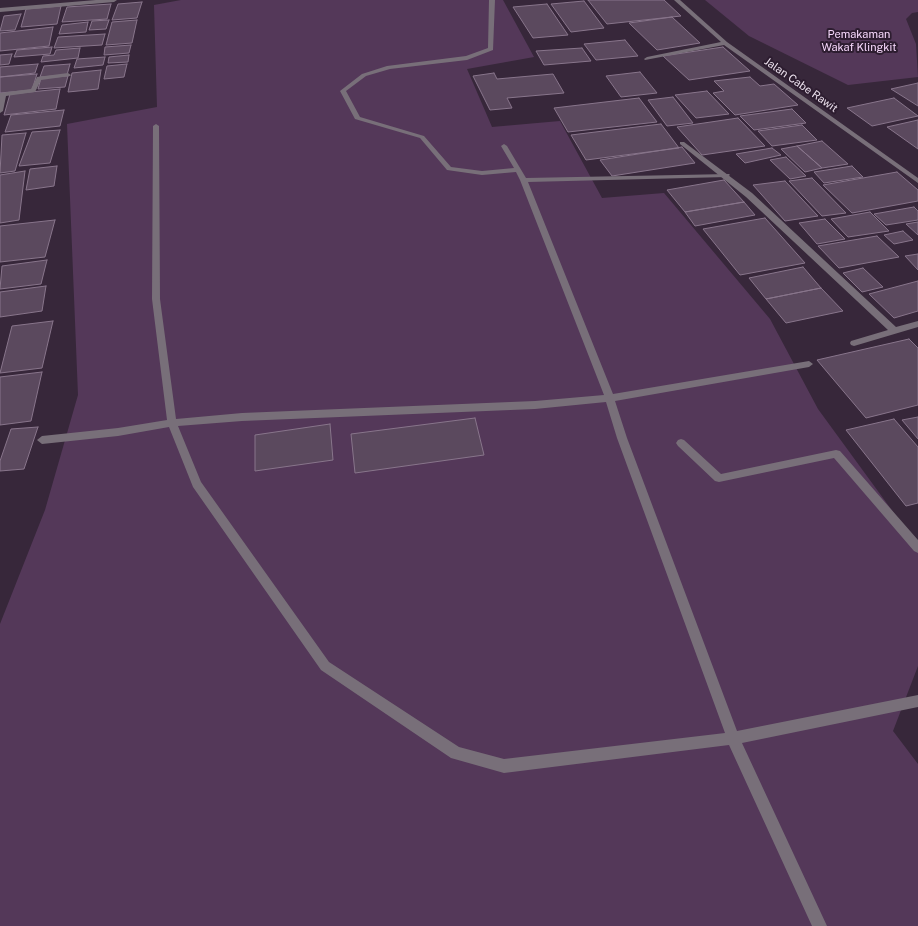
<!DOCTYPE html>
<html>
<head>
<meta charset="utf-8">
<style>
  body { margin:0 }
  canvas { display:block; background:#37273a }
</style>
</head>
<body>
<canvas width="918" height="926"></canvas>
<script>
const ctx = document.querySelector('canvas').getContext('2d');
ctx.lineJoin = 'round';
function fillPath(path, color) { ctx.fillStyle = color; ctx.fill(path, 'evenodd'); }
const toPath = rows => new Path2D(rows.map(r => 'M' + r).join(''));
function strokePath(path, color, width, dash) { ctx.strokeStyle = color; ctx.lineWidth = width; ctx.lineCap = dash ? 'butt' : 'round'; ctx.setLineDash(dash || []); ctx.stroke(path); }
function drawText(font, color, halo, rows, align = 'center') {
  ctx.font = font + ' "Public Sans",sans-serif'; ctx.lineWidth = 4; ctx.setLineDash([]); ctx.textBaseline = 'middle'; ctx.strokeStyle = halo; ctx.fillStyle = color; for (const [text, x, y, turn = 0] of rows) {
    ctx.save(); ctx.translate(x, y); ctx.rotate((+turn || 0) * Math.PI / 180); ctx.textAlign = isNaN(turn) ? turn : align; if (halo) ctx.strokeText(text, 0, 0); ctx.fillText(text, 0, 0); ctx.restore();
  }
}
fillPath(toPath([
  [181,0,503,0,534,57,467,69,492,127,560,121,602,198,664,193,770,319,818,409,918,546,918,666,893,731,918,764,918,926,0,926,0,624,45,510,78,395,67,124,157,107,154,5],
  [705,0,918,0,918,12,912,13,906,19,916,44,918,77,848,85,749,36]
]), '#543859');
const building = toPath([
  [588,0,664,0,681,16,607,24,588,0],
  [584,1,604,28,571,32,551,4,584,1],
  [142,2,137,18,112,20,118,4,142,2],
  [111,4,107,19,62,22,67,7,111,4],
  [547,4,568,35,533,38,513,7,547,4],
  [61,6,57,24,21,27,26,9,61,6],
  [21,14,15,30,0,31,4,16,21,14],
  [672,17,700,43,657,50,629,23,672,17],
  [109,20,106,29,89,30,92,21,109,20],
  [137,20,132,43,106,45,112,22,137,20],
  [88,22,86,32,59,34,62,25,88,22],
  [53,27,49,46,0,51,0,33,53,27],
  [105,34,102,45,54,48,58,37,105,34],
  [625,40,638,56,596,60,584,44,625,40],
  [131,45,129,53,104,55,105,47,131,45],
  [52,47,50,54,14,57,17,50,52,47],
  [723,47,750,71,689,80,663,56,723,47],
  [80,48,78,58,41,62,43,56,54,55,56,50,80,48],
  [582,48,591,61,544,65,536,51,582,48],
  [12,54,9,64,0,65,0,55,12,54],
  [129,55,128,62,108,63,109,57,129,55],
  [105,57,103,65,74,68,77,59,105,57],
  [38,64,35,73,0,77,0,67,38,64],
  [70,64,67,75,40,77,44,66,70,64],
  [127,64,124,77,104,79,107,66,127,64],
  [101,70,98,89,68,92,72,73,101,70],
  [640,72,657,93,621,97,606,76,640,72],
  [494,73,497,79,553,74,564,93,507,98,512,108,490,110,473,76,494,73],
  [37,74,32,90,0,93,0,77,37,74],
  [68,76,65,87,38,89,41,78,68,76],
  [750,77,760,86,774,84,798,105,735,115,713,93,724,91,714,81,750,77],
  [918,83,918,106,891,89,918,83],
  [60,89,56,109,4,115,10,94,60,89],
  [707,91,729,114,696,118,675,95,707,91],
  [673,97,693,123,667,126,648,100,673,97],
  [639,98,657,122,568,132,554,108,639,98],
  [894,98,918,116,872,126,847,108,894,98],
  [792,109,806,123,754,130,740,116,792,109],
  [64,110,60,126,5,132,11,115,64,110],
  [738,118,765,146,702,155,677,127,738,118],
  [918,120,918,149,887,127,918,120],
  [661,124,679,148,586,160,571,135,661,124],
  [802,125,817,140,772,146,758,131,802,125],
  [60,130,50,163,19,166,32,132,60,130],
  [26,133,15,171,0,173,2,135,26,133],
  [822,141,848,164,822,168,797,146,822,141],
  [797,146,822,168,805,172,781,149,797,146],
  [682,147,695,163,612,176,600,160,682,147],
  [772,148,781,155,745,163,736,154,772,148],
  [786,157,806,176,790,179,770,160,786,157],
  [57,166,54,186,26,190,30,169,57,166],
  [852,166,863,177,824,183,814,172,852,166],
  [25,171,19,220,0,223,0,175,25,171],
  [897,172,918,190,918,201,852,213,823,185,897,172],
  [812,178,846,213,822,216,789,181,812,178],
  [724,180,744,202,685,212,667,190,724,180],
  [785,181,818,216,785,221,753,185,785,181],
  [744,202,755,215,695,226,685,212,744,202],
  [914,207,918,211,918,220,886,225,874,214,914,207],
  [870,212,889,231,848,237,831,219,870,212],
  [765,218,805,263,740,275,703,229,765,218],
  [825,219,845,239,817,244,799,223,825,219],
  [55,220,45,257,0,262,0,226,55,220],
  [918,222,918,235,906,224,918,222],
  [903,231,913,240,894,244,884,235,903,231],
  [877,236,899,257,839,268,818,246,877,236],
  [918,254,918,270,905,256,918,254],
  [47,260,41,284,0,289,2,266,47,260],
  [803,267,821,288,766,299,749,278,803,267],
  [863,268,883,287,862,292,843,273,863,268],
  [918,281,918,311,894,318,869,294,918,281],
  [46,286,42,311,0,317,0,292,46,286],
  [821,288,843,311,786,323,766,299,821,288],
  [53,321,42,368,0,373,12,326,53,321],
  [909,339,918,348,918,405,866,418,817,360,909,339],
  [42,372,31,421,0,425,0,377,42,372],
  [918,417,918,439,902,420,918,417],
  [475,418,484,455,355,473,351,434,475,418],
  [894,419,918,447,918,503,906,506,846,430,894,419],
  [330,424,333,460,255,471,255,435,330,424],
  [38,427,24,469,0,471,0,461,11,429,38,427]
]);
fillPath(building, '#5b495e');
strokePath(building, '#88758b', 1);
fillPath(toPath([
  [489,0,495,0,493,50,467,60,390,69,366,76,346,91,360,117,424,136,451,167,482,171,514,168,501,146,504,144,507,146,526,178,729,174,730,175,727,177,528,182,613,394,809,361,813,364,809,367,615,401,627,438,737,731,918,695,918,707,742,743,827,926,812,926,729,745,504,773,451,758,321,670,193,487,169,427,118,436,42,444,37,440,42,436,118,428,167,420,152,299,153,126,156,124,159,126,160,299,176,419,242,413,535,401,604,395,520,180,516,172,482,175,447,170,420,138,355,119,340,91,362,74,387,66,466,56,488,48,489,0],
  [606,402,617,438,725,733,504,759,459,747,329,662,201,482,178,426,242,421,535,409,606,402],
  [681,439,684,440,721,474,836,450,840,451,918,540,918,553,914,551,834,458,719,482,715,481,678,446,676,443,678,440,681,439]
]), '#786f79');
fillPath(toPath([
  [96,0,117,0,114,2,0,12,0,8,96,0],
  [674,0,680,0,727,42,918,178,918,183,724,45,645,60,644,59,647,57,721,42,674,0],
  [68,73,71,75,70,76,41,80,35,92,6,96,3,111,0,113,0,93,31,89,37,77,68,73],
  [680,142,684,142,752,193,896,327,918,321,918,327,854,346,851,345,850,343,851,341,888,330,746,197,680,144,680,142]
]), '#786f79');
drawText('11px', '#f7d8fc', '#2d1d30', [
  ["Pemakaman",859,35],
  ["Wakaf Klingkit",859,48]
]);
drawText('11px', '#ebe0ed', '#2d1d30', [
  ["Jalan Cabe Rawit",801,85,35]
]);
</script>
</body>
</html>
